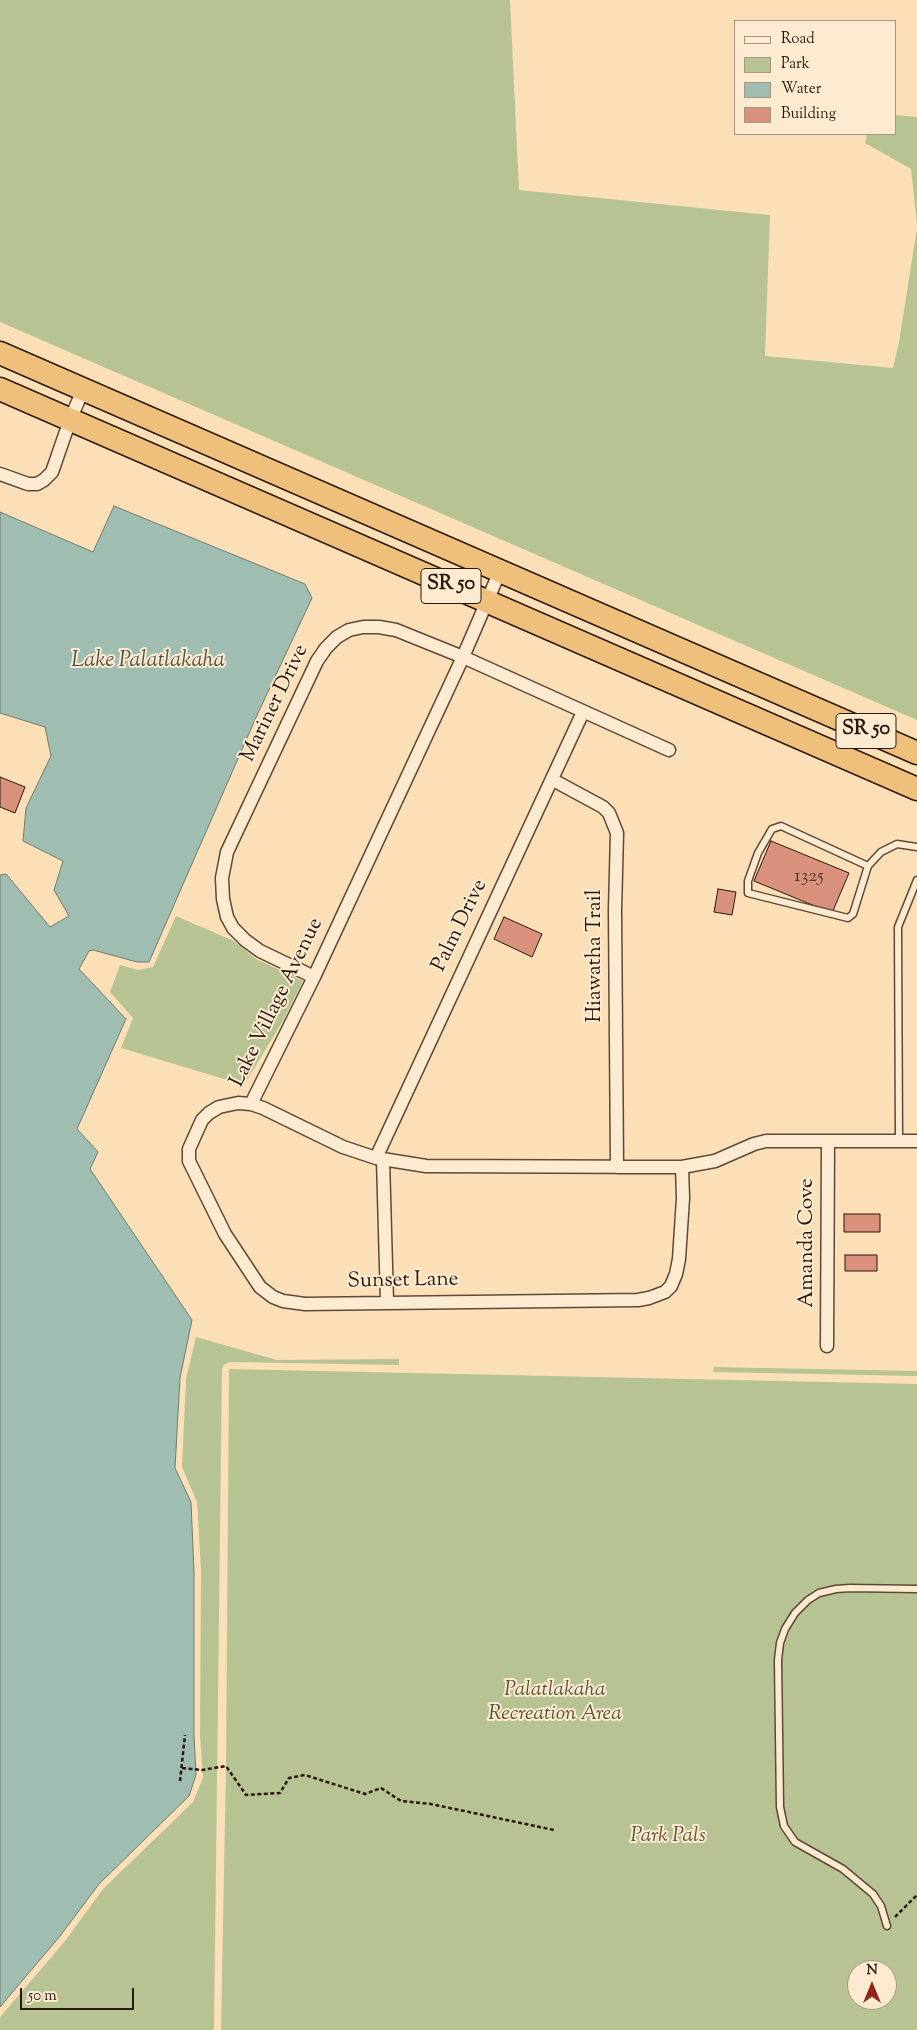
<!DOCTYPE html>
<html>
<head>
<meta charset="utf-8">
<style>
  body { margin:0 }
  #map { position:relative; width:917px; height:2030px; overflow:hidden; background:#fbe0b7; font-family:"Sorts Mill Goudy",serif }
  canvas { display:block }
  .legend { position:absolute; left:734px; top:20px; width:162px; height:115px; box-sizing:border-box; background:#fcebd0; border:1px solid #a89682; margin:0; padding:6px 9px; list-style:none; font-size:15px; color:#2a170d }
  .legend li { display:flex; align-items:center; gap:10px; height:25px }
  .legend b { width:25px; border:1px solid #a89682 }
  .north { position:absolute; left:847px; top:1960px; width:50px; height:50px; box-sizing:border-box; background:#fcebd0; border:1px solid #a89682; border-radius:50%; rotate:0deg; font-size:14px; font-weight:700; line-height:20px; text-align:center; color:#2a170d }
  .north::after { content:''; display:block; margin:auto; width:18px; height:22px; background:#8f2418; clip-path:polygon(50% 0,100% 100%,50% 72%,0 100%) }
  .scale { position:absolute; left:20px; top:1988px; width:114px; height:22px; box-sizing:border-box; border:2px solid #2a170d; border-top:0; padding-left:6px; font-size:15px; line-height:18px; white-space:nowrap; color:#2a170d; -webkit-text-stroke:4px #fcebd0; paint-order:stroke }
</style>
</head>
<body>
<div id="map">
<canvas width="917" height="2030"></canvas>
<ul class="legend">
<li><b style="height:6px;background:#fcebd0"></b>Road</li>
<li><b style="height:14px;background:#b8c393"></b>Park</li>
<li><b style="height:14px;background:#9fbdb0"></b>Water</li>
<li><b style="height:14px;background:#d9917c"></b>Building</li>
</ul>
<div class="north">N</div>
<div class="scale">50 m</div>
</div>
<script>
const ctx = document.querySelector('canvas').getContext('2d');
ctx.lineJoin = 'round';
function fillPath(path, color) { ctx.fillStyle = color; ctx.fill(path, 'evenodd'); }
const toPath = rows => new Path2D(rows.map(r => 'M' + r).join(''));
function strokePath(path, color, width, dash) { ctx.strokeStyle = color; ctx.lineWidth = width; ctx.lineCap = dash ? 'butt' : 'round'; ctx.setLineDash(dash || []); ctx.stroke(path); }
function drawText(font, color, halo, rows, align = 'center') {
  ctx.font = font + ' "Sorts Mill Goudy",serif'; ctx.lineWidth = 4; ctx.setLineDash([]); ctx.textBaseline = 'middle'; ctx.strokeStyle = halo; ctx.fillStyle = color; for (const [text, x, y, turn = 0] of rows) {
    ctx.save(); ctx.translate(x, y); ctx.rotate((+turn || 0) * Math.PI / 180); ctx.textAlign = isNaN(turn) ? turn : align; if (halo) ctx.strokeText(text, 0, 0); ctx.fillText(text, 0, 0); ctx.restore();
  }
}
fillPath(toPath([
  [0,0,510,0,519,190,770,215,765,356,893,368,899,342,917,228,917,720,0,322],
  [896,115,917,117,917,224,911,169,865,143,867,134,896,134],
  [176,916,234,941,256,959,303,981,284,1019,244,1085,121,1048,133,1018,110,992,120,965,138,970,153,967],
  [196,1337,277,1360,399,1359,399,1365,229,1362,224,1365,222,1369,214,2030,0,2030,0,2017,65,1941,103,1889,193,1802,203,1778,200,1735,201,1571,197,1502,182,1467,186,1379],
  [714,1367,917,1371,917,1376,713,1372],
  [229,1369,917,1384,917,2030,221,2030,226,1766],
  [857,1970,887,1970,887,2000,857,2000]
]), '#b8c393');
const water = toPath([
  [114,506,305,584,312,598,258,713,149,962,137,962,93,950,89,951,79,969,126,1019,77,1129,98,1152,90,1169,192,1320,180,1378,175,1468,191,1502,194,1572,194,1735,196,1775,189,1796,99,1884,60,1936,0,2007,0,875,6,874,50,927,69,916,54,890,63,861,23,841,26,808,51,756,45,727,0,713,0,512,93,552,114,506]
]);
fillPath(water, '#9fbdb0');
strokePath(water, '#707b6f', 1);
const building = toPath([
  [0,777,25,787,15,813,0,807,0,777],
  [771,841,849,873,832,913,754,881,771,841],
  [718,889,736,892,732,915,714,912,718,889],
  [504,917,542,934,532,957,494,939,504,917],
  [844,1214,880,1214,880,1232,844,1232,844,1214],
  [845,1255,877,1255,877,1271,845,1271,845,1255]
]);
fillPath(building, '#d9917c');
strokePath(building, '#2a170d', 1);
const lane = toPath([
  [868,866,781,826,772,829,758,853,748,881,748,893,848,918,853,914,868,866,881,852,897,844,917,847],
  [899,1141,898,927,917,880],
  [887,1926,881,1906,873,1894,843,1869,795,1842,784,1826,780,1807,778,1660,780,1643,785,1629,795,1613,808,1600,819,1593,836,1589,850,1588,917,1589]
]);
const street = toPath([
  [0,474,28,484,37,484,44,480,52,472,70,420,83,390],
  [553,780,603,807,609,813,617,833,615,910,617,1167],
  [314,977,260,951,245,940,233,928,227,917,223,899,222,878,227,852,317,661,326,648,337,637,349,630,363,627,379,627,396,630,463,657,669,750],
  [251,1104,314,977,463,657,500,571],
  [376,1158,583,712],
  [383,1160,387,1302],
  [682,1167,683,1198,679,1259,676,1274,671,1286,665,1292,649,1298,638,1300,305,1304,283,1301,273,1297,260,1287,225,1234,189,1161,189,1149,202,1120,209,1113,219,1107,238,1103,251,1104,263,1108,343,1147,376,1158,426,1166,682,1167,715,1161,754,1144,766,1141,917,1141],
  [827,1346,828,1141]
]);
const highway = toPath([
  [0,353,917,753],
  [0,389,917,789]
]);
strokePath(lane, '#5e4938', 9);
strokePath(street, '#5e4938', 15);
strokePath(highway, '#2a170d', 25);
strokePath(toPath([
  [182,1768,202,1770,226,1766,246,1795,280,1793,289,1778,305,1775,365,1794,381,1788,401,1801,431,1804,554,1830],
  [180,1781,185,1735],
  [895,1917,917,1895]
]), '#2a170d', 2.5, [4, 2.5]);
strokePath(lane, '#fcebd0', 6);
strokePath(street, '#fcebd0', 12);
strokePath(highway, '#eec07c', 22);
drawText('19px', '#563629', null, [
  ["1325",809,878]
]);
for (const [x, y, w] of [
  [451,586,60],
  [866,731,60]
]) { const box = new Path2D(); box.roundRect(x - w / 2, y - 17.5, w, 35, 4); ctx.fillStyle = '#fcebd0'; ctx.fill(box); strokePath(box, '#2a170d', 1); }
drawText('bold 20px', '#2a170d', null, [
  ["SR 50",451,586],
  ["SR 50",866,731]
]);
drawText('21px', '#2a170d', '#fcebd0', [
  ["Mariner Drive",276,704,-64],
  ["Palm Drive",461,926,-64],
  ["Hiawatha Trail",596,956,-90],
  ["Lake Village Avenue",278,1003,-64],
  ["Amanda Cove",808,1243,-90],
  ["Sunset Lane",403,1282,-1]
]);
drawText('italic 21px', '#5c533c', '#fcebd0', [
  ["Palatlakaha",555,1691],
  ["Recreation Area",555,1715],
  ["Park Pals",668,1837]
]);
drawText('italic 22px', '#535146', '#fcebd0', [
  ["Lake Palatlakaha",148,662]
]);
</script>
</body>
</html>
